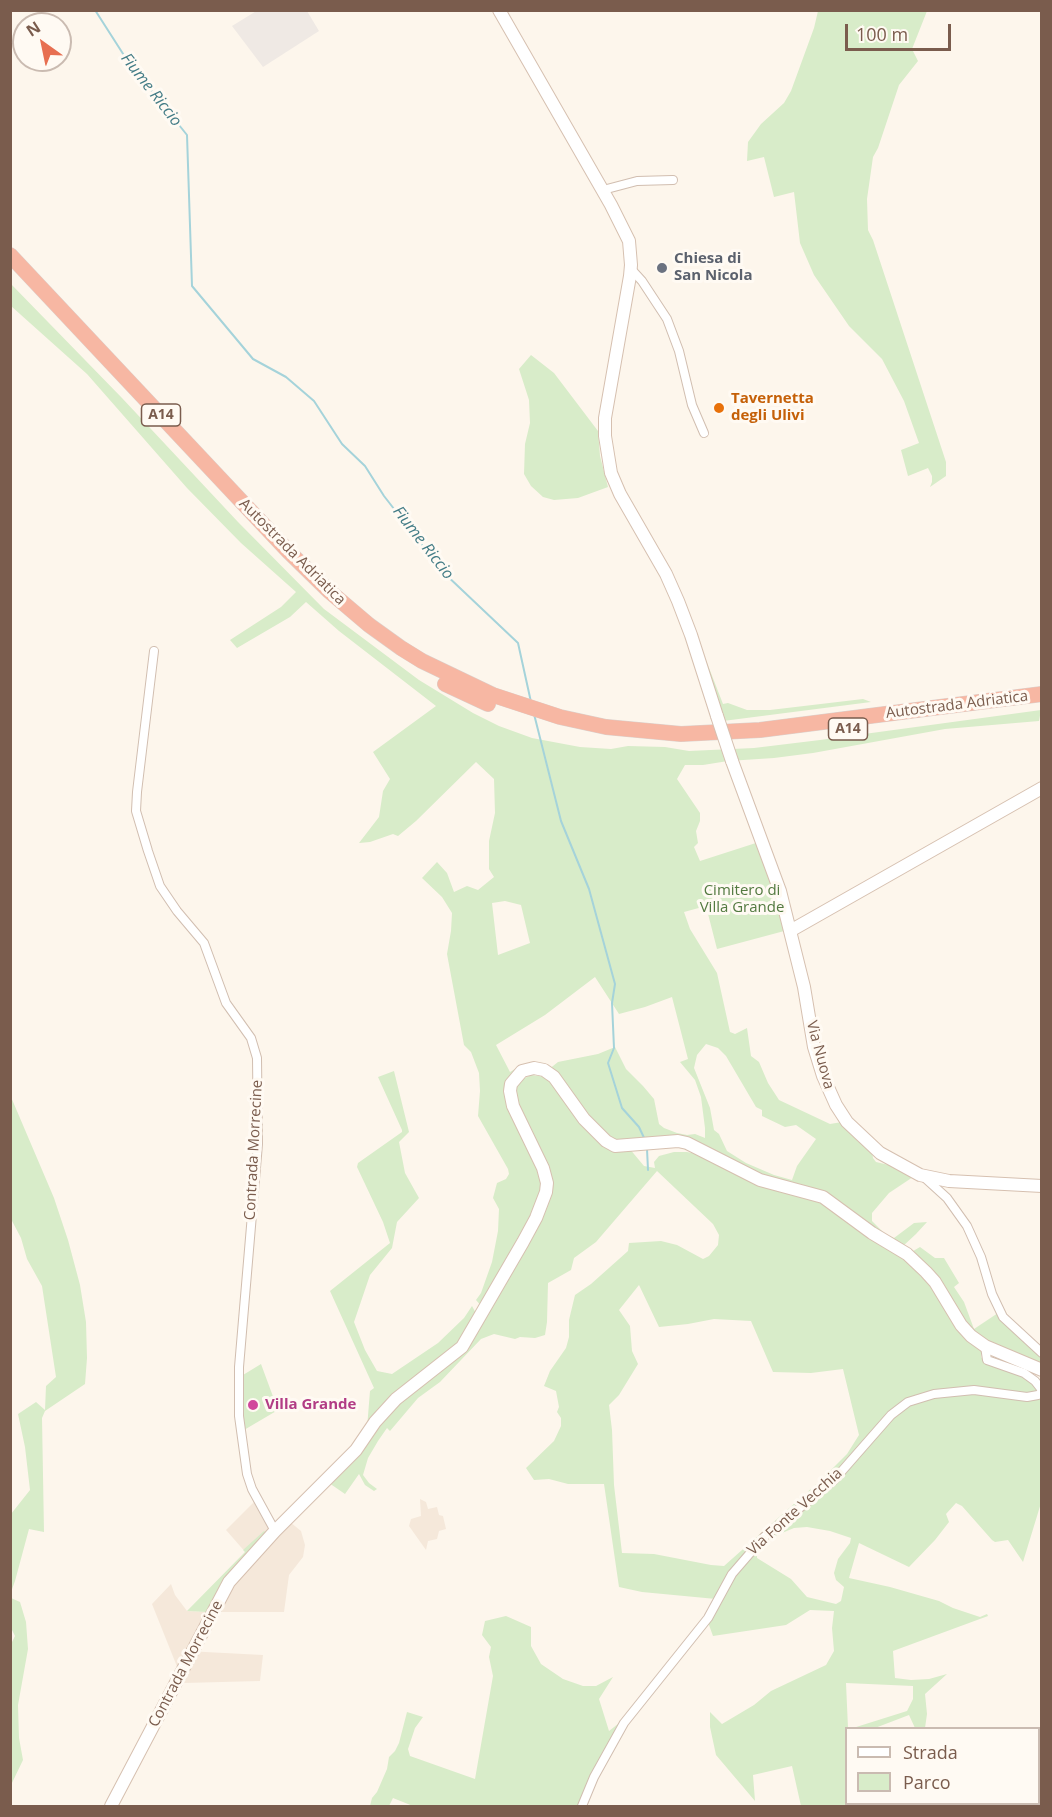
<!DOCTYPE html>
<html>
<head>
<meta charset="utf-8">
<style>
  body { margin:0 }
  #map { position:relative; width:1052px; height:1817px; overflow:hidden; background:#fdf6ec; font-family:"Open Sans",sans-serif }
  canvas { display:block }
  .frame { position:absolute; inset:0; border:12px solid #7a5c4d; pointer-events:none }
  .legend { position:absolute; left:845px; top:1727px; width:195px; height:78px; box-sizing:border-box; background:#fffaf3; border:2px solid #cabbb1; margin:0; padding:8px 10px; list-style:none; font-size:18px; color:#7a5c4d }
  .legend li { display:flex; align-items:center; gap:12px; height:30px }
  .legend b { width:30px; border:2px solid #cabbb1 }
  .north { position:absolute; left:12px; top:12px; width:60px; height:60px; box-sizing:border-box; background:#fffaf3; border:2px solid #cabbb1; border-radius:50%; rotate:327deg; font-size:16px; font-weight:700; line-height:24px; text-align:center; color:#7a5c4d }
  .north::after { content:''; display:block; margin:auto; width:21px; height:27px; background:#e76f51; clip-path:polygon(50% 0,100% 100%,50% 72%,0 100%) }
  .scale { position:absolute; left:845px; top:24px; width:106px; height:27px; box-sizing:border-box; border:3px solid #7a5c4d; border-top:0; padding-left:8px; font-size:18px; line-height:21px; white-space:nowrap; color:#7a5c4d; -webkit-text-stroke:4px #fffaf3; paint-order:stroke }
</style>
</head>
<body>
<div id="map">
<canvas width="1052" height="1817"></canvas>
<div class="frame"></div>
<ul class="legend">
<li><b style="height:8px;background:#fff"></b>Strada</li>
<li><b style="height:16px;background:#d8ecc9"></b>Parco</li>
</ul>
<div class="north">N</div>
<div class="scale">100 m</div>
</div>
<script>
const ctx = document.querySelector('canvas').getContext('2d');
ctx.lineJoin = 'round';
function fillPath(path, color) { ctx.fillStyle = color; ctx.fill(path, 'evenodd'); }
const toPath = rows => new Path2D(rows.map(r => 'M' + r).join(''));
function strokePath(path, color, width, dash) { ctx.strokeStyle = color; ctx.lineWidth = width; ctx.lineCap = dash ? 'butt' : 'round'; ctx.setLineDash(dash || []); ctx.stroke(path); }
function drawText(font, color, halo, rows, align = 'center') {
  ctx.font = font + ' "Open Sans",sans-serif'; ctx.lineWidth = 6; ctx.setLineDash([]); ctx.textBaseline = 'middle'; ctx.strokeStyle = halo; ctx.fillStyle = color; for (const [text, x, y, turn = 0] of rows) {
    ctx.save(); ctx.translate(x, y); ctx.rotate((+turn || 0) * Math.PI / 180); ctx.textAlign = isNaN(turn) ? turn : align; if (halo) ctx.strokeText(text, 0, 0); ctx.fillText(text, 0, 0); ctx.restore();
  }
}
fillPath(toPath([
  [420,1499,426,1502,428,1509,437,1507,439,1515,443,1516,446,1529,439,1531,437,1539,428,1541,426,1550,409,1526,411,1519,421,1516],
  [255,1501,275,1536,290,1522,301,1531,305,1545,303,1557,289,1575,284,1612,218,1612,233,1585,254,1562,226,1530],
  [171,1584,175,1595,187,1611,207,1612,186,1651,263,1655,260,1681,184,1683,186,1676,178,1669,152,1604]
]), '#f5e8da');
fillPath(toPath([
  [258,10,307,11,319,31,263,67,232,26]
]), '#efe9e4');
fillPath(toPath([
  [818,11,927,11,912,49,918,61,899,85,878,148,873,157,867,199,868,230,873,240,946,462,946,476,930,487,932,482,932,476,928,468,908,476,901,450,919,443,904,401,882,359,849,326,814,275,800,243,794,192,774,197,764,157,747,161,748,142,761,124,784,103,791,91,814,28],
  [11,284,122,398,238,522,324,609,419,680,473,713,499,726,532,738,580,747,611,749,628,746,665,747,689,751,754,748,820,740,1041,710,1039,721,945,729,813,753,774,758,728,761,703,765,685,765,677,779,700,813,700,821,696,831,698,843,694,847,700,861,759,842,788,930,717,949,706,906,684,912,690,929,717,973,730,1032,735,1034,747,1028,751,1056,759,1062,768,1083,779,1100,830,1124,842,1122,872,1151,873,1158,876,1162,893,1166,913,1177,889,1193,872,1213,872,1221,886,1235,894,1238,914,1223,927,1222,916,1234,902,1247,828,1196,761,1177,703,1145,629,1143,608,1139,542,1067,509,1082,542,1178,541,1204,482,1307,476,1300,481,1293,492,1262,498,1231,499,1209,493,1198,497,1183,506,1179,509,1174,508,1169,478,1116,480,1091,479,1073,471,1052,464,1045,447,954,451,931,452,913,442,897,422,878,437,862,447,873,454,892,467,886,478,890,494,877,489,869,489,841,495,813,494,779,476,762,416,821,398,836,393,834,370,842,359,843,379,817,383,791,390,779,373,752,436,706,339,631,306,602,290,617,237,648,230,640,281,607,296,592,241,543,187,488,87,374,11,306],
  [505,901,521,905,530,943,498,955,492,903],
  [595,977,619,1014,645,1007,672,997,688,1059,680,1062,695,1080,701,1097,705,1128,705,1138,695,1134,687,1135,677,1133,664,1128,659,1124,654,1099,643,1086,626,1069,615,1047,598,1054,558,1062,548,1070,541,1063,533,1062,523,1064,510,1072,496,1045,545,1015],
  [706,1044,718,1048,726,1056,756,1107,762,1110,762,1116,785,1127,796,1125,816,1139,797,1166,792,1180,774,1175,746,1163,727,1151,719,1134,714,1130,710,1108,694,1068,697,1055],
  [531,355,554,373,598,431,600,456,608,487,578,498,554,500,543,497,531,486,524,474,525,444,530,423,529,400,519,369],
  [690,619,723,704,728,703,747,710,770,710,863,699,871,702,723,721],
  [394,1071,409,1132,399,1142,405,1173,419,1198,397,1222,392,1248,370,1275,354,1322,365,1350,377,1371,392,1374,438,1343,464,1318,472,1306,477,1315,458,1343,367,1428,370,1391,374,1388,330,1291,390,1243,383,1222,357,1167,358,1163,402,1132,402,1130,378,1077],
  [531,1075,547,1077,584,1123,629,1148,644,1166,655,1168,654,1162,659,1156,674,1152,687,1152,701,1155,814,1197,903,1257,920,1247,935,1258,944,1258,959,1283,954,1287,964,1302,974,1329,998,1313,1006,1326,1041,1356,1041,1364,983,1339,981,1357,987,1364,1022,1376,1031,1381,1041,1396,1041,1503,1023,1562,1008,1540,995,1542,992,1540,962,1506,956,1503,946,1514,949,1522,935,1540,909,1567,859,1543,849,1578,890,1587,939,1601,953,1608,980,1617,987,1614,988,1616,893,1651,895,1678,911,1680,929,1679,947,1674,925,1694,927,1714,925,1728,915,1728,909,1715,875,1728,853,1728,907,1711,913,1699,913,1686,846,1683,848,1728,846,1804,853,1804,850,1806,801,1806,792,1766,753,1775,755,1801,716,1755,710,1727,710,1712,722,1724,754,1705,771,1691,826,1665,834,1651,832,1628,834,1611,810,1610,786,1625,713,1636,709,1625,702,1623,716,1599,642,1592,619,1587,604,1484,568,1484,549,1479,534,1480,526,1468,554,1441,561,1426,561,1418,557,1412,559,1407,556,1391,544,1386,550,1371,566,1348,569,1337,569,1320,575,1295,591,1284,628,1251,629,1243,661,1241,677,1245,703,1259,709,1256,718,1245,719,1235,713,1224,657,1171,596,1242,574,1258,571,1270,548,1283,547,1322,545,1335,535,1338,520,1337,515,1339,494,1334,481,1339,440,1382,418,1398,390,1431,387,1428,378,1441,368,1458,363,1475,369,1483,377,1489,374,1491,365,1485,359,1474,345,1494,329,1483,388,1411,459,1354,547,1198,515,1098,516,1086,521,1080],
  [639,1285,659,1327,688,1324,714,1319,751,1321,773,1372,811,1373,843,1369,859,1435,847,1454,822,1479,724,1566,711,1565,654,1554,622,1553,614,1485,612,1430,609,1405,619,1395,638,1364,632,1351,630,1326,619,1310],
  [807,1527,830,1531,851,1538,850,1543,838,1559,834,1573,836,1580,844,1587,841,1601,836,1604,807,1597,791,1579,757,1558,757,1555,770,1538,794,1528],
  [11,1097,54,1198,68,1240,80,1285,86,1322,87,1358,85,1384,45,1411,42,1418,44,1532,29,1529,15,1581,11,1592,11,1514,30,1490,25,1447,18,1414,36,1402,45,1410,46,1386,56,1377,42,1286,27,1259,21,1238,11,1219],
  [261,1364,278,1410,244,1430,243,1375],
  [264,1531,267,1533,207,1612,187,1611,245,1552,243,1550],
  [11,1598,20,1602,26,1622,28,1649,18,1705,19,1738,23,1760,11,1785,10,1646,15,1636,11,1628],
  [506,1616,531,1627,531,1646,541,1664,563,1679,583,1686,596,1686,613,1677,599,1699,609,1731,623,1720,579,1806,413,1806,393,1798,389,1806,370,1806,372,1798,377,1792,387,1769,389,1757,395,1751,399,1743,407,1712,423,1717,415,1728,408,1749,410,1756,475,1779,493,1676,489,1657,491,1647,482,1635,485,1621],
  [1041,1735,1041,1786,1039,1787,1039,1736],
  [930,1804,1002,1804,1003,1806,928,1806]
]), '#d8ecc9');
strokePath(toPath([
  [95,10,127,60,187,135,192,286,253,359,286,377,314,401,342,444,365,466,384,496,443,572,518,643,531,702],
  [534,714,561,821,589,889,615,984,612,1003,614,1048,608,1063,622,1108,639,1127,645,1140],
  [647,1149,648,1170]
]), '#a5d3da', 2);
const street = toPath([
  [603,190,637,181,673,180],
  [631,269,642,281,667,319,679,351,692,405,704,433],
  [154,651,137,792,136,811,148,851,160,886,177,911,204,943,226,1003,251,1038,257,1058,258,1144,239,1367,239,1416,247,1474,252,1489,275,1531],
  [925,1178,947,1198,967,1226,981,1257,992,1294,1003,1317,1042,1353],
  [985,1346,987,1360,1024,1373,1035,1381,1042,1390],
  [582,1806,594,1777,624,1723,708,1618,732,1574,764,1537,834,1480,891,1415,908,1402,934,1394,974,1390,1027,1397,1038,1395,1042,1392]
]);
const secondary = toPath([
  [499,10,611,205,629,241,631,265,630,276,605,418,605,436,611,473,620,494,666,574,678,601,691,635,717,716],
  [732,761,780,891,804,987,814,1047,823,1076,836,1105,847,1122,880,1153,920,1175,949,1181,1042,1186],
  [790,931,1042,788],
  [111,1806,229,1582,275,1531,356,1450,375,1422,396,1399,462,1347,523,1242,536,1218,546,1192,547,1183,543,1168,513,1106,510,1091,511,1084,522,1071,534,1068,544,1070,554,1077,584,1119,606,1141,615,1146,678,1141,687,1143,760,1180,823,1197,872,1233,907,1254,926,1272,935,1282,961,1325,971,1336,985,1346,1042,1370]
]);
const highway = toPath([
  [10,255,289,552,329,591,369,625,401,648,422,661,493,695,560,717,606,727,681,734,760,730,1042,694],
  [445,684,488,704]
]);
strokePath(street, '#d1beb0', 10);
strokePath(secondary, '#d6c0b0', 14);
strokePath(highway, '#dad1cd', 16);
strokePath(street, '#fff', 8);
strokePath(secondary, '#fff', 12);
strokePath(highway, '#f7b7a3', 15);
const secondaryBridge = toPath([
  [717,716,732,761]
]);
strokePath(secondaryBridge, '#d6c0b0', 14, []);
strokePath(secondaryBridge, '#fff', 12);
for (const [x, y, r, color] of [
  [662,268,6,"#6b7280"],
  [719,408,6,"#e8710a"],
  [253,1405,6,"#d1479c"]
]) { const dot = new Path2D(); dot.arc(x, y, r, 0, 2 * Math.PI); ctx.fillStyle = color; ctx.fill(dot); strokePath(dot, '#fffaf3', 2); }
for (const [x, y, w] of [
  [161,415,39],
  [848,729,39]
]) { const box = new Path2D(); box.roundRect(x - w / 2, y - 11, w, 22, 4.5); ctx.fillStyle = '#fffaf3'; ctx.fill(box); strokePath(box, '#7a5c4d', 1.5); }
drawText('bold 14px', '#7a5c4d', null, [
  ["A14",161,415],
  ["A14",848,729]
]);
drawText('bold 15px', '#5b616d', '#fffaf3', [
  ["Chiesa di",674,259],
  ["San Nicola",674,276]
], 'left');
drawText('bold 15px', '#c56008', '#fffaf3', [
  ["Tavernetta",731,399],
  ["degli Ulivi",731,416]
], 'left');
drawText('15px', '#7a5c4d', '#fffaf3', [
  ["Autostrada Adriatica",292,552,45],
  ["Autostrada Adriatica",957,705,-7],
  ["Via Nuova",820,1055,75],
  ["Contrada Morrecine",254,1150,-87],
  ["Via Fonte Vecchia",795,1512,-42],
  ["Contrada Morrecine",186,1664,-62]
]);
drawText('15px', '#537a41', '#fffaf3', [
  ["Cimitero di",742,891],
  ["Villa Grande",742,908]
]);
drawText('bold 15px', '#b23c85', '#fffaf3', [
  ["Villa Grande",265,1405]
], 'left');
drawText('italic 16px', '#437c86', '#fffaf3', [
  ["Fiume Riccio",151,90,52],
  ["Fiume Riccio",423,543,52]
]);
</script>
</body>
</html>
